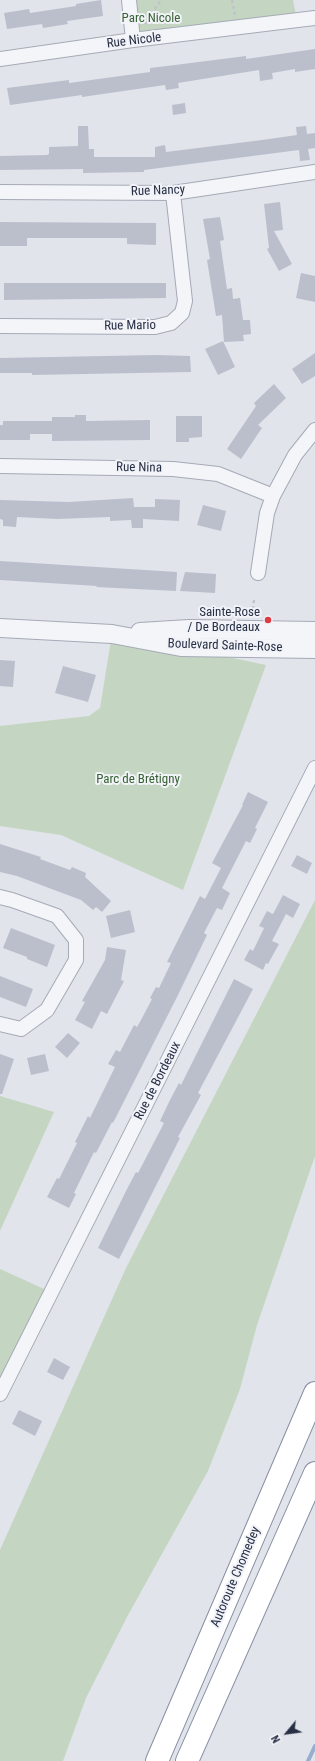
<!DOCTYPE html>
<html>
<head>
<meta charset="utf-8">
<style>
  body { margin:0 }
  #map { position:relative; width:315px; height:1761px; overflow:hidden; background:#e1e4eb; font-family:"Roboto Condensed",sans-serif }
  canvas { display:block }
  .north { position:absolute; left:267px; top:1713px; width:40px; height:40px; -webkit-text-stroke:3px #f1f3f8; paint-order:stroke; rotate:241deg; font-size:11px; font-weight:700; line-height:16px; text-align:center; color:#272f45 }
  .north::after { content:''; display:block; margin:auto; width:14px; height:18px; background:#272f45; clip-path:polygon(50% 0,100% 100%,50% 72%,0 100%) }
</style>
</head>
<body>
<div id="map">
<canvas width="315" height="1761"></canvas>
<div class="north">N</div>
</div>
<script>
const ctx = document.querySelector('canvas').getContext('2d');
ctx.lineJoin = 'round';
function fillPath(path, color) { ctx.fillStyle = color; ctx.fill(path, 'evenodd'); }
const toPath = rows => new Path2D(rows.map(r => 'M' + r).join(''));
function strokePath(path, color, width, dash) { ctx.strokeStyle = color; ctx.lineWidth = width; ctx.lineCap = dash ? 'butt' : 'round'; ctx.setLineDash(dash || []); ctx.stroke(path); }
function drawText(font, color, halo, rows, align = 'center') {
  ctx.font = font + ' "Roboto Condensed",sans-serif'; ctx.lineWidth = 4; ctx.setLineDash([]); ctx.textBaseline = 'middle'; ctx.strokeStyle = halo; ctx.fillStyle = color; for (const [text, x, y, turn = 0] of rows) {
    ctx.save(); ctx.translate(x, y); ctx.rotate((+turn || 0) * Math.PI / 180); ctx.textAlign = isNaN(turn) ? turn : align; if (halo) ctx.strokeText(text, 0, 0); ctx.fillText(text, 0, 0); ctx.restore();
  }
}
fillPath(toPath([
  [129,0,293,0,297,20,133,40],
  [112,634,181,647,266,665,183,890,61,835,0,826,0,726,89,716,100,708],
  [315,900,315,1156,257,1325,240,1389,208,1471,127,1617,86,1698,63,1761,0,1761,0,1550,126,1268],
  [0,1096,54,1112,0,1231],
  [0,1269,53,1293,0,1394]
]), '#c4d6c1');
strokePath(toPath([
  [308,1761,315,1746]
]), '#99adce', 4);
fillPath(toPath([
  [101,0,103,16,67,21,68,24,43,28,42,24,7,29,4,13,29,9,30,13,76,6,76,4],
  [315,49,315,69,295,72,295,69,272,73,273,79,260,81,259,70,178,83,179,88,166,90,165,85,82,97,82,95,10,105,7,88,69,80,69,83,150,72,150,68,175,65,246,56,246,59],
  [185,103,186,113,173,115,172,105],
  [78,126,88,126,89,149,94,149,94,157,155,157,155,147,165,145,166,152,262,140,297,135,296,127,306,126,307,134,315,133,315,148,308,149,310,160,300,161,299,150,144,170,144,172,83,173,83,169,0,170,0,156,47,155,49,154,49,147,78,146],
  [280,202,283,230,274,231,292,264,279,271,267,249,269,248,264,204],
  [220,217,224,240,220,241,227,289,232,288,233,299,240,298,243,320,250,320,251,334,243,335,244,341,224,342,222,315,216,316,207,260,210,259,203,219],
  [0,222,156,223,156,245,127,244,127,238,27,238,27,246,0,246],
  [301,273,315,276,315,302,296,298],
  [4,283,166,283,166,298,4,300],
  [223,341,235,367,218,375,205,349],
  [315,353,315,376,302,384,292,369],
  [157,355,190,356,191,372,32,375,32,373,0,373,0,358],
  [274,384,286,398,258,425,262,428,241,459,227,449,256,406,254,403],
  [75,415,86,415,86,421,150,420,150,440,52,441,52,434,30,434,30,440,0,440,0,425,3,425,3,421,52,421,52,417,75,417],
  [176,416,202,416,202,437,189,438,189,442,176,442],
  [133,498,134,507,155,507,155,499,180,500,179,521,143,519,143,528,132,528,131,520,110,521,110,517,57,519,17,517,16,527,3,526,3,520,0,519,0,500,69,502],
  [203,505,226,511,221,531,197,525],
  [0,561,177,572,176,591,96,587,97,586,0,580],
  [185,572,216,574,215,593,180,591],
  [0,660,15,661,13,687,0,686],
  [63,666,96,675,88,702,55,693],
  [248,792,268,802,255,828,257,829,250,843,246,841,222,888,230,893,222,910,217,908,204,933,207,935,177,997,113,1123,112,1122,96,1153,94,1152,74,1193,76,1194,69,1208,47,1197,57,1178,59,1179,77,1143,75,1142,88,1116,90,1118,115,1067,108,1064,116,1050,120,1052,134,1025,137,1027,141,1020,152,999,150,998,156,987,159,988,171,963,167,962,200,896,205,899,221,868,212,863,243,805,242,805],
  [0,844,41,857,40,859,70,870,72,867,86,873,85,877,111,901,102,912,96,907,93,910,81,900,17,876,0,872],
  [297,855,312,863,307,874,291,866],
  [283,895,300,904,293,918,286,914,272,941,279,944,268,964,266,963,263,970,244,960,250,949,253,951,264,928,259,926,267,911,273,914],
  [130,910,135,932,111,938,106,916],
  [11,928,55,945,47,967,27,959,27,957,3,948],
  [107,947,126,950,121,980,124,981,107,1014,101,1011,92,1029,75,1020,85,1002,82,1001,105,960],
  [0,976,33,989,26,1007,0,997],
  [234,979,253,989,198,1093,201,1095,178,1137,180,1138,119,1259,98,1248,127,1189,136,1172,138,1173,164,1123,160,1121,170,1100,179,1083,181,1085],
  [68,1033,80,1043,67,1058,55,1047],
  [0,1054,14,1059,2,1094,0,1094],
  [45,1054,49,1071,31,1075,27,1058],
  [54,1358,70,1367,63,1380,47,1372],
  [19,1410,42,1421,35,1436,12,1424]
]), '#bbbfcc');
const minor = toPath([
  [129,0,133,40],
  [0,59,133,40,315,18],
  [0,192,173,193,315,172],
  [0,326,155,327,171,323,182,313,185,301,173,193],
  [0,466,173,469,218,474,273,496],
  [258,573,267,513,273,496,295,455,315,430],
  [0,897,12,900,57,916,76,940,76,960,47,1010,21,1029,0,1024],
  [0,1394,315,768]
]);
const tertiary = toPath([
  [0,628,112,634,181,647,315,649],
  [140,632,189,629,315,631]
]);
const motorway = toPath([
  [157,1761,315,1393],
  [187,1761,315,1473]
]);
strokePath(minor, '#a5aab6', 16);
strokePath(tertiary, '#a5aab6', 20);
strokePath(motorway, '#878fa3', 24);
strokePath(toPath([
  [232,0,235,15],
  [145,24,161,0],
  [252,615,254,600]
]), '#bfc2ca', 2.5, [3, 3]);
strokePath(minor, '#f4f5f9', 14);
strokePath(tertiary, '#f4f5f9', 18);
strokePath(motorway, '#fff', 22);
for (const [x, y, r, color] of [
  [268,620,4,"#db3b41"]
]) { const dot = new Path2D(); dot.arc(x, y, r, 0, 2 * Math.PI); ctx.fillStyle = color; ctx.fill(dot); strokePath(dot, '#f1f3f8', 1.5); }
drawText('13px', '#376233', '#f1f3f8', [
  ["Parc Nicole",151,19],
  ["Parc de Brétigny",138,780]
]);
drawText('13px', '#272f45', '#f1f3f8', [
  ["Rue Nicole",134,41,-7],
  ["Rue Nancy",158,191,-2],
  ["Rue Mario",130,326,-1],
  ["Rue Nina",139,468,1],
  ["Boulevard Sainte-Rose",225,646,2],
  ["Rue de Bordeaux",158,1081,-63],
  ["Autoroute Chomedey",236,1577,-67]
]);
drawText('13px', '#272f45', '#f1f3f8', [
  ["Sainte-Rose",260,613],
  ["/ De Bordeaux",260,628]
], 'right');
</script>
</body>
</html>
